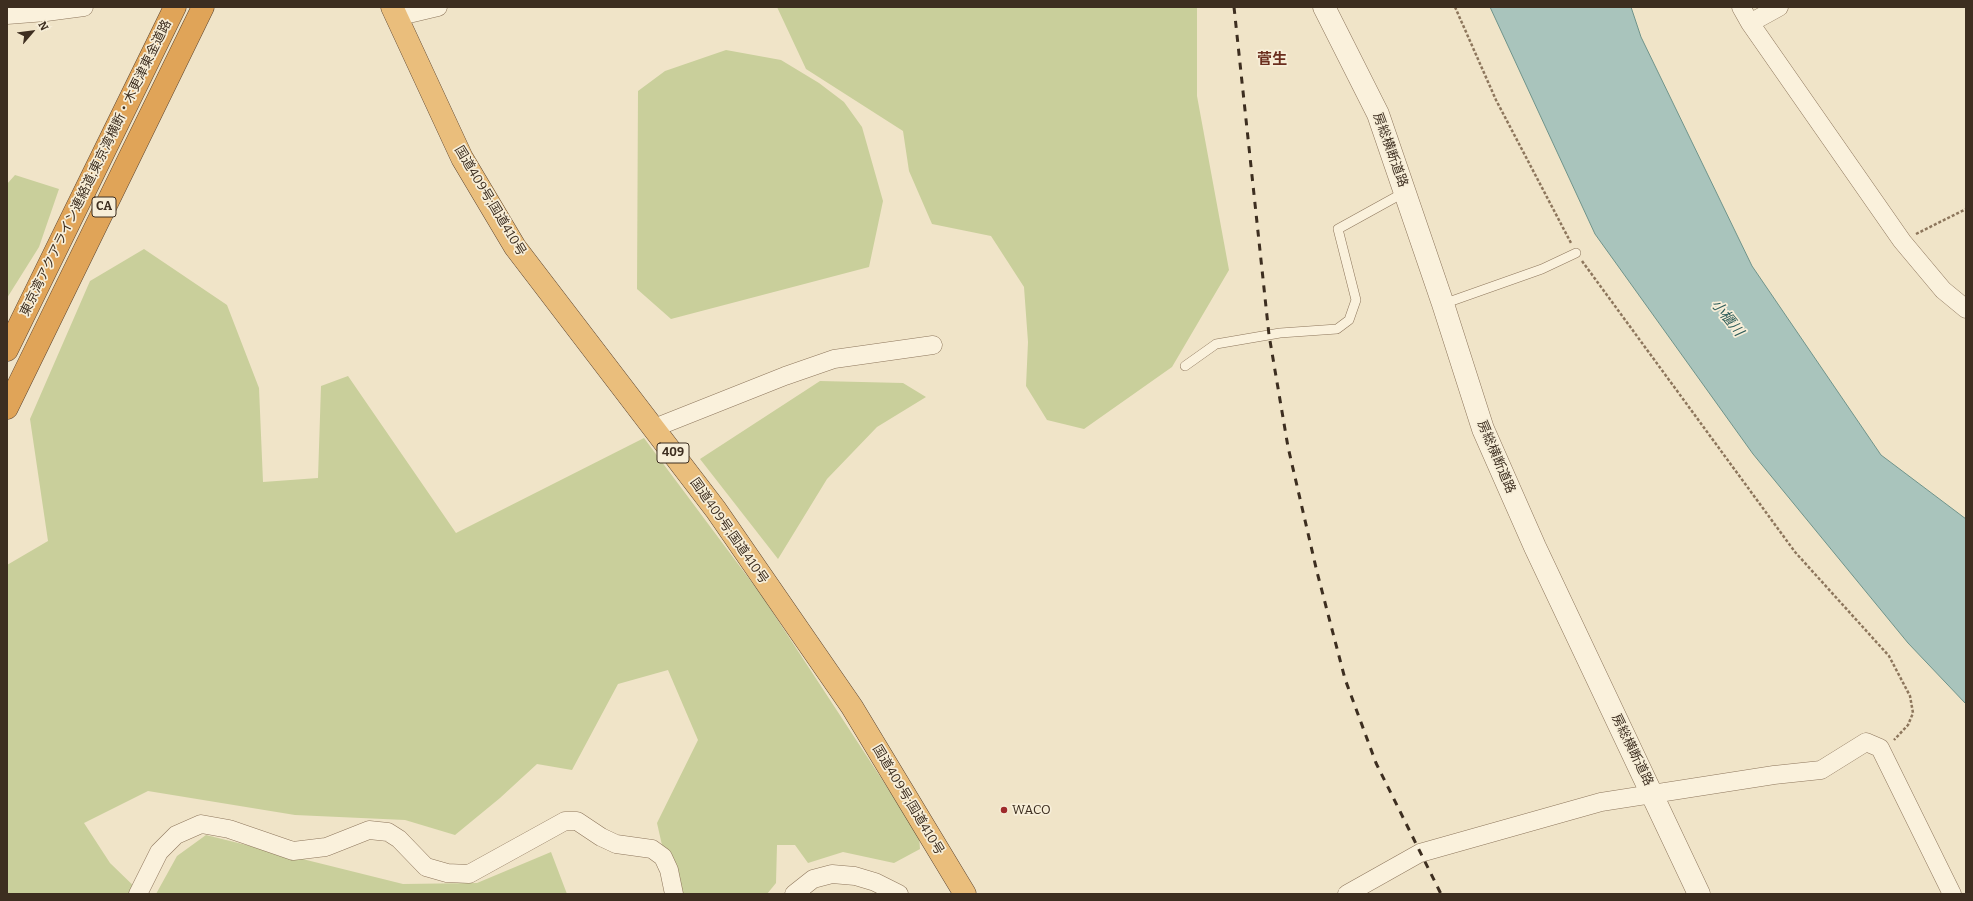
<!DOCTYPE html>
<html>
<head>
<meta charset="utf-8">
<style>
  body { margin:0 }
  #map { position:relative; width:1973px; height:901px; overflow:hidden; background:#f0e4c8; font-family:Bitter,serif }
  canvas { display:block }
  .frame { position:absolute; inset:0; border:8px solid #3d2e20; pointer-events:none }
  .north { position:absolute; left:12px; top:12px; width:40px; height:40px; -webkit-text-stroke:3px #f7eed8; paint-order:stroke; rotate:62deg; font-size:11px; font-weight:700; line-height:16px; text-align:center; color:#3d2e20 }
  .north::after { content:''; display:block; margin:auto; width:14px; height:18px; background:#3d2e20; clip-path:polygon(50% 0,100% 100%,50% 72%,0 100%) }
</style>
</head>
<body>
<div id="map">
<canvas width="1973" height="901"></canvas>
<div class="frame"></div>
<div class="north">N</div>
</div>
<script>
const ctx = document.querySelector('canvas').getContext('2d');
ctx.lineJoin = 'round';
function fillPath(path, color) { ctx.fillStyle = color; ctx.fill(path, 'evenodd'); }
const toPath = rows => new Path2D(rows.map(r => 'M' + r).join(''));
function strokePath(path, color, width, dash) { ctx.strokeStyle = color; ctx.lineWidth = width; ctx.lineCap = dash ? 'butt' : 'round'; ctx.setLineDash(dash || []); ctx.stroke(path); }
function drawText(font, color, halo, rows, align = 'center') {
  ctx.font = font + ' Bitter,"Noto Sans JP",serif'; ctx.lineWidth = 3.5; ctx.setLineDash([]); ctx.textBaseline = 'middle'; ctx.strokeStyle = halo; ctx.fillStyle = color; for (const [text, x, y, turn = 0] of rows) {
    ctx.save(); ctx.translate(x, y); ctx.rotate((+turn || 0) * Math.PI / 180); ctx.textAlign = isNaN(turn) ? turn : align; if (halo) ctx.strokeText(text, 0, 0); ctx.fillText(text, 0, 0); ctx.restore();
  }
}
fillPath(toPath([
  [777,7,1197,7,1197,96,1229,270,1172,367,1084,429,1047,420,1026,386,1028,342,1024,287,991,236,932,224,909,171,903,131,806,69],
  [726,50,781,60,819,83,844,102,862,127,883,201,869,267,671,319,637,289,638,91,665,71],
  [15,175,59,189,39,247,7,298,7,184],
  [144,249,227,305,259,388,263,482,318,478,321,386,348,376,456,533,644,438,762,596,919,836,920,849,894,863,843,852,808,863,795,845,777,845,776,883,767,894,673,894,657,823,698,740,668,670,618,684,572,770,537,764,500,798,455,835,405,820,295,815,148,791,84,823,110,863,142,894,7,894,7,565,48,541,30,419,90,281],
  [820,381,903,383,926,397,877,427,827,479,778,559,700,459],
  [206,835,403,884,477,883,551,852,567,894,156,894,177,856]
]), '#c9cf9b');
const water = toPath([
  [1490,7,1631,7,1641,37,1752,266,1881,455,1966,519,1966,704,1908,643,1753,454,1595,234,1490,7]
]);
fillPath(water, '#a9c4bc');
strokePath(water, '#6f938a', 1);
const service = toPath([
  [1443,304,1542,269,1576,253],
  [1185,366,1216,344,1280,333,1337,329,1349,320,1356,300,1338,229,1405,192]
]);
const minor = toPath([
  [1741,7,1750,23,1902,241,1943,290,1966,309],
  [7,15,46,12,84,7],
  [396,17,438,7],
  [1750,23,1779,7],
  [654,428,785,376,834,359,933,345],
  [138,894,159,852,176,835,201,824,229,829,293,851,326,847,369,830,388,832,399,839,426,867,447,873,469,874,565,821,577,821,601,837,616,844,652,849,663,857,669,870,674,894],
  [794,894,813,879,832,874,855,876,875,882,899,894],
  [1347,894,1420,853,1601,802,1774,775,1821,770,1866,742,1880,748,1952,894]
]);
const tertiary = toPath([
  [1324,7,1378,114,1443,304,1483,429,1535,547,1699,894]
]);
const trunk = toPath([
  [392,7,462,158,515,247,716,510,852,707,965,894]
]);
const motorway = toPath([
  [7,350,175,7],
  [7,408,203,7]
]);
strokePath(service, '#8d765c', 10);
strokePath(minor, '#8d765c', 19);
strokePath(tertiary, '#8d765c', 23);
strokePath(trunk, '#5b4430', 23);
strokePath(motorway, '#5b4430', 23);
strokePath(toPath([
  [1455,7,1496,100,1571,243],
  [1916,234,1966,209],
  [1582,261,1795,552,1889,656,1910,696,1913,713,1908,725,1894,740]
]), '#8d765c', 2.5, [3, 2]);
strokePath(service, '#faf1dc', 9);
strokePath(minor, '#faf1dc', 18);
strokePath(tertiary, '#faf1dc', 22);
strokePath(trunk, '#eabe7c', 22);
strokePath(motorway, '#e0a458', 22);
strokePath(toPath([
  [1234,7,1269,335,1288,447,1317,572,1345,679,1376,763,1441,894]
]), '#3d2e20', 3, [7, 7]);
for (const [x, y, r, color] of [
  [1004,810,4,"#9e2a2b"]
]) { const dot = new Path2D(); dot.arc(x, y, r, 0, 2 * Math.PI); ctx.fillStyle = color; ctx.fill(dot); strokePath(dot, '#f7eed8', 1.5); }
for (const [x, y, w] of [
  [104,207,24],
  [673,453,32]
]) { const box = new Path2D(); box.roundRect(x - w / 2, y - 10, w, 20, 3); ctx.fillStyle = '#f7eed8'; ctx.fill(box); strokePath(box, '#3d2e20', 1); }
drawText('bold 12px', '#3d2e20', null, [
  ["CA",104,207],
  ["409",673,453]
]);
drawText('13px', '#3d2e20', '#f7eed8', [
  ["房総横断道路",1390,150,70],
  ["東京湾アクアライン連絡道;東京湾横断・木更津東金道路",96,168,-64],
  ["国道409号;国道410号",490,201,59],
  ["房総横断道路",1496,457,67],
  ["国道409号;国道410号",729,531,55],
  ["房総横断道路",1632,750,64],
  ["国道409号;国道410号",908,800,59]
]);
drawText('13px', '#3d2e20', '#f7eed8', [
  ["WACO",1012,810]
], 'left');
drawText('italic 14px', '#2f5d5a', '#f7eed8', [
  ["小櫃川",1727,318,51]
]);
drawText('bold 15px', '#6b2e1e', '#f7eed8', [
  ["菅生",1272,60]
]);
</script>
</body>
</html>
